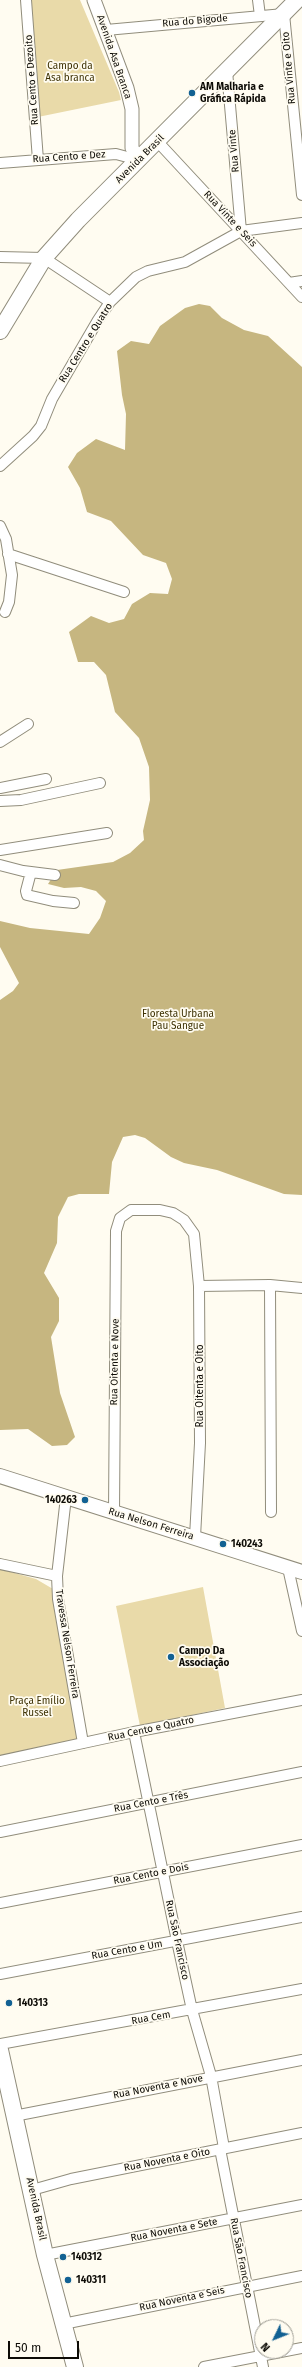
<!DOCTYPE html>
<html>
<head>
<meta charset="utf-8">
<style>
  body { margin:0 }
  #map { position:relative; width:302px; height:2367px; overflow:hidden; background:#fffcf1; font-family:"Fira Sans",sans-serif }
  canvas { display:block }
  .north { position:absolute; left:254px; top:2319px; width:40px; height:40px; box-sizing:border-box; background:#fffcf1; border:1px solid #9e9c93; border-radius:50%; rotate:227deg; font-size:11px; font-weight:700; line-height:16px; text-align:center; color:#0d0b06 }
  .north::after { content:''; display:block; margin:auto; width:14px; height:18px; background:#126193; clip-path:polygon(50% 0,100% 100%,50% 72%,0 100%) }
  .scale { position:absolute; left:8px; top:2341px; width:71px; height:18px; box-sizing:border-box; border:2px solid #0d0b06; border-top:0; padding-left:5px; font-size:12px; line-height:14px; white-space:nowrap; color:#0d0b06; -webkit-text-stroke:3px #fffcf1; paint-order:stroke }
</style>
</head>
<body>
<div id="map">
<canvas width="302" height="2367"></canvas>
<div class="north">N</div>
<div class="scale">50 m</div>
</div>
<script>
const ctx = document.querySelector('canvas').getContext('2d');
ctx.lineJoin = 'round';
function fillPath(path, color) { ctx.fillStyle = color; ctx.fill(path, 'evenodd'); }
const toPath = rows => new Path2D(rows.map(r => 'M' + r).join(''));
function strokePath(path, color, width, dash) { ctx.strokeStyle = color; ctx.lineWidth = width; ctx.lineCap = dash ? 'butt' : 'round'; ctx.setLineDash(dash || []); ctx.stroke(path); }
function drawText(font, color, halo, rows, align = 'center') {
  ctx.font = font + ' "Fira Sans",sans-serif'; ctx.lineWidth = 3.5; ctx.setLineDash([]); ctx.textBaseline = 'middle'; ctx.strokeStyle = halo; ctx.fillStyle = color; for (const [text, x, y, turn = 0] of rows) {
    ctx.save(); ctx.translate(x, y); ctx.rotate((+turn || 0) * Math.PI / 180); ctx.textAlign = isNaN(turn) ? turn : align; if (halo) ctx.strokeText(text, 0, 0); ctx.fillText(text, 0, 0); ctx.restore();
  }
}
fillPath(toPath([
  [29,0,80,0,119,92,121,100,33,118],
  [0,1569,36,1579,53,1589,79,1740,0,1757],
  [203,1587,225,1708,140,1726,116,1606]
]), '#e9daa9');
fillPath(toPath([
  [199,304,210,306,222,318,244,330,268,336,302,367,302,1195,284,1194,217,1170,184,1163,171,1157,145,1138,135,1135,123,1137,112,1162,109,1194,79,1194,68,1197,58,1217,57,1243,44,1273,59,1298,59,1321,51,1337,60,1393,75,1437,67,1445,52,1446,28,1429,0,1430,0,1000,13,991,19,983,0,947,0,921,30,928,89,934,100,918,106,901,96,891,81,887,64,888,48,884,57,870,113,862,130,853,144,840,143,831,150,800,149,767,139,738,115,712,106,675,94,662,78,662,69,632,91,616,109,623,124,619,132,604,150,593,168,594,172,579,166,563,143,555,111,521,87,512,80,488,68,467,77,453,96,439,125,450,126,414,122,395,117,351,131,341,149,344,160,326,185,308]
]), '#c6b680');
const minor = toPath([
  [26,0,38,160],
  [258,0,260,16],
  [106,30,284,14,302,195],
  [227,71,241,231],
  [157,141,302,297],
  [0,163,116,154,131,158,136,163],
  [0,257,44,258,110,302],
  [289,283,302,281],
  [0,466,33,436,41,426,52,399,98,320,110,302,136,277,148,271,185,262,241,231,302,223],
  [0,526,6,539,12,575,9,602,5,612],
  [8,554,124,592],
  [0,742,28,724],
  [0,788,46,779],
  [0,801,21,800,100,783],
  [0,850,107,833],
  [0,865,23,871,55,875],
  [31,872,26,891,27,895,53,901,74,903],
  [270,1285,271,1512],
  [199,1286,270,1285,302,1288],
  [66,1497,57,1576,58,1599,83,1743],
  [114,1513,116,1231,120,1218,131,1210,160,1210,173,1213,184,1220,194,1234,199,1286,200,1443,195,1537],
  [0,1564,57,1576],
  [288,1568,302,1631],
  [134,1732,177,1941,192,2010,211,2076,224,2148],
  [0,1761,134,1732,302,1700],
  [0,1832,302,1772],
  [0,1903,302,1845],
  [0,1974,302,1917],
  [0,2044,302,1989],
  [14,2116,302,2060],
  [220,2149,263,2367],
  [32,2190,71,2179,302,2133],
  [45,2255,302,2205],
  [63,2324,302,2276],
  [204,2367,302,2348]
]);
const tertiary = toPath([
  [94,0,127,88,132,109,132,148,139,160]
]);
const secondary = toPath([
  [0,1476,302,1572]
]);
const primary = toPath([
  [0,331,44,258,78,220,297,0],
  [0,2050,45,2255,75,2367]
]);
strokePath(minor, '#918d7c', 12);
strokePath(tertiary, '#918d7c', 15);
strokePath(secondary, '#918d7c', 16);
strokePath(primary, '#918d7c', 18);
strokePath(minor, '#fff', 10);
strokePath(tertiary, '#fff', 13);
strokePath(secondary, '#fff', 14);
strokePath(primary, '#fff', 16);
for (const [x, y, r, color] of [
  [192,93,4,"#126193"],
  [85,1500,4,"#126193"],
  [223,1544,4,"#126193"],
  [171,1657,4,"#126193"],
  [9,2003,4,"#126193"],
  [63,2257,4,"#126193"],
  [68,2280,4,"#126193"]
]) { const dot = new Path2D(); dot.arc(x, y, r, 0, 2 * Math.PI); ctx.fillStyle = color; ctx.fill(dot); strokePath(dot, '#fffcf1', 1.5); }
drawText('10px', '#0d0b06', '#fffcf1', [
  ["Rua do Bigode",195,21,-5],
  ["Avenida Asa Branca",114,57,71],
  ["Rua Vinte e Oito",289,68,-95],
  ["Rua Cento e Dezoito",32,80,-94],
  ["Rua Vinte",234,151,-95],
  ["Rua Cento e Dez",69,157,-4],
  ["Avenida Brasil",140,159,-45],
  ["Rua Vinte e Seis",230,219,47],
  ["Rua Centro e Quatro",86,343,-58],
  ["Rua Oitenta e Nove",115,1362,-89],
  ["Rua Oitenta e Oito",200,1386,-90],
  ["Rua Nelson Ferreira",151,1524,17],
  ["Travessa Nelson Ferreira",67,1644,81],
  ["Rua Cento e Quatro",151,1729,-12],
  ["Rua Cento e Três",151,1802,-11],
  ["Rua Cento e Dois",151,1874,-11],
  ["Rua São Francisco",177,1940,78],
  ["Rua Cento e Um",127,1950,-10],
  ["Rua Cem",151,2018,-10],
  ["Rua Noventa e Nove",158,2087,-11],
  ["Rua Noventa e Oito",167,2160,-11],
  ["Avenida Brasil",36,2209,78],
  ["Rua Noventa e Sete",174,2230,-11],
  ["Rua São Francisco",241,2258,79],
  ["Rua Noventa e Seis",182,2299,-12]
]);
drawText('10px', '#3c3002', '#fffcf1', [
  ["Campo da",70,66],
  ["Asa branca",70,78],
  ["Floresta Urbana",178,1014],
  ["Pau Sangue",178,1026],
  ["Praça Emílio",37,1701],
  ["Russel",37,1713]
]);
drawText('bold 10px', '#0d0b06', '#fffcf1', [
  ["AM Malharia e",200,87],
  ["Gráfica Rápida",200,99],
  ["140263",77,1500,"right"],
  ["140243",231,1544],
  ["Campo Da",179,1651],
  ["Associação",179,1663],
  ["140313",17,2003],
  ["140312",71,2257],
  ["140311",76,2280]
], 'left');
</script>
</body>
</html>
